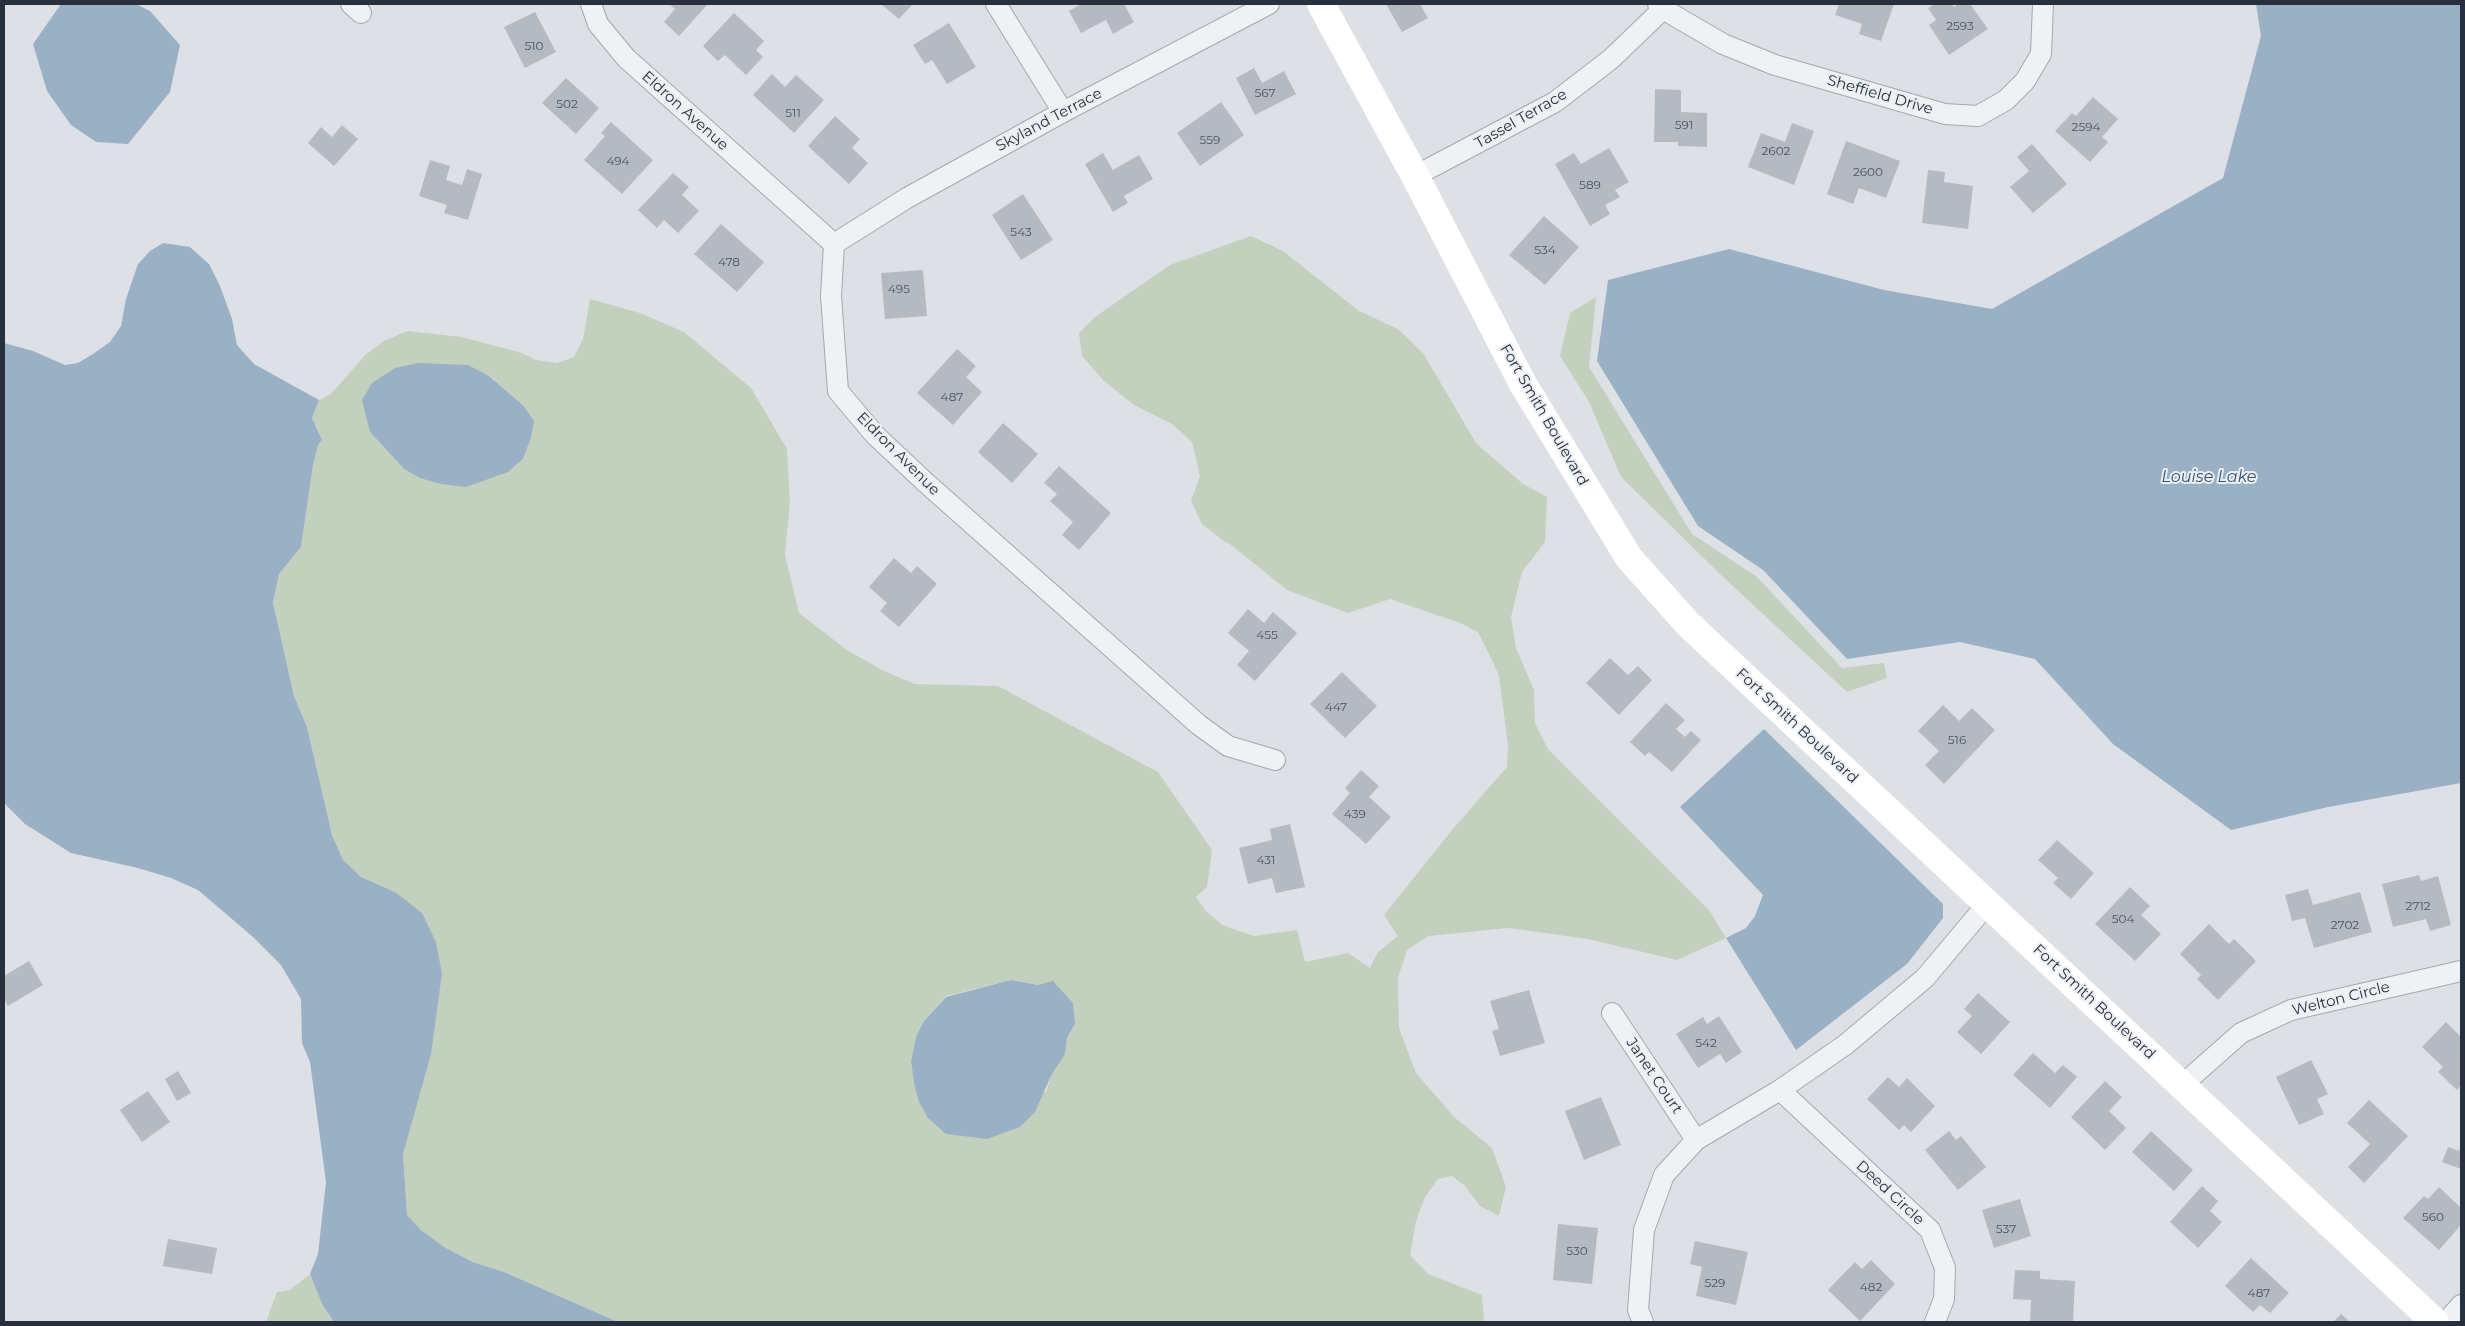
<!DOCTYPE html>
<html>
<head>
<meta charset="utf-8">
<style>
  body { margin:0 }
  #map { position:relative; width:2465px; height:1326px; overflow:hidden; background:#dde1e6; font-family:Montserrat,sans-serif }
  canvas { display:block }
  .frame { position:absolute; inset:0; border:5px solid #27303c; pointer-events:none }
</style>
</head>
<body>
<div id="map">
<canvas width="2465" height="1326"></canvas>
<div class="frame"></div>
</div>
<script>
const ctx = document.querySelector('canvas').getContext('2d');
ctx.lineJoin = 'round';
function fillPath(path, color) { ctx.fillStyle = color; ctx.fill(path, 'evenodd'); }
const toPath = rows => new Path2D(rows.map(r => 'M' + r).join(''));
function strokePath(path, color, width, dash) { ctx.strokeStyle = color; ctx.lineWidth = width; ctx.lineCap = dash ? 'butt' : 'round'; ctx.setLineDash(dash || []); ctx.stroke(path); }
function drawText(font, color, halo, rows, align = 'center') {
  ctx.font = font + ' Montserrat,sans-serif'; ctx.lineWidth = 4; ctx.setLineDash([]); ctx.textBaseline = 'middle'; ctx.strokeStyle = halo; ctx.fillStyle = color; for (const [text, x, y, turn = 0] of rows) {
    ctx.save(); ctx.translate(x, y); ctx.rotate((+turn || 0) * Math.PI / 180); ctx.textAlign = isNaN(turn) ? turn : align; if (halo) ctx.strokeText(text, 0, 0); ctx.fillText(text, 0, 0); ctx.restore();
  }
}
fillPath(toPath([
  [1251,236,1283,251,1359,311,1398,329,1423,353,1476,443,1523,484,1547,497,1545,542,1522,572,1511,617,1516,648,1534,690,1535,723,1548,749,1709,910,1726,938,1677,960,1588,939,1508,928,1429,936,1407,950,1398,978,1399,1028,1416,1073,1454,1117,1492,1148,1506,1187,1499,1216,1480,1206,1465,1186,1452,1176,1438,1179,1425,1197,1416,1221,1410,1255,1428,1274,1482,1295,1484,1322,618,1322,504,1272,473,1262,444,1247,421,1230,407,1215,403,1154,442,973,436,942,395,892,361,877,343,861,332,835,307,727,294,696,273,603,279,574,301,547,313,465,318,445,322,440,312,418,319,400,331,394,365,355,384,341,407,331,462,337,522,353,536,360,557,363,574,357,583,339,590,299,640,313,684,332,751,388,787,449,790,502,785,555,799,613,847,650,884,671,915,684,998,686,1158,772,1212,850,1207,887,1196,897,1206,911,1222,925,1254,936,1297,930,1305,962,1348,953,1370,968,1378,952,1398,936,1384,915,1452,830,1507,767,1508,745,1499,676,1494,664,1478,632,1460,623,1390,599,1348,613,1287,590,1230,544,1225,542,1202,524,1191,501,1200,476,1192,442,1172,424,1134,405,1104,381,1082,356,1079,333,1095,317,1170,265],
  [489,375,523,405,531,438,523,459,508,472,404,469,370,432],
  [1011,980,1038,985,1075,1024,1067,1038,1065,1054,1051,1076,1046,1092,914,1083,911,1060,916,1037,924,1021,946,996],
  [1596,297,1589,367,1692,534,1757,577,1842,668,1884,663,1887,678,1847,692,1722,576,1621,477,1589,402,1560,356,1570,313],
  [310,1274,322,1304,334,1322,266,1322,277,1292,290,1290]
]), '#c4d0be');
fillPath(toPath([
  [61,4,136,4,150,11,180,45,170,92,128,144,96,142,71,125,47,91,33,44],
  [2256,4,2461,4,2461,783,2328,807,2231,830,2113,744,2035,659,1960,642,1847,659,1763,570,1698,526,1597,361,1608,280,1729,249,1884,290,1992,309,2223,178,2261,36],
  [163,243,190,247,209,264,220,286,232,319,237,345,254,364,319,400,312,418,322,440,318,445,313,465,301,547,279,574,273,603,294,696,307,727,332,835,343,860,361,877,395,892,422,913,436,942,442,973,431,1054,403,1154,407,1215,421,1230,444,1247,473,1262,504,1272,618,1322,334,1322,322,1304,310,1274,318,1254,326,1182,310,1062,302,1043,301,999,281,965,253,937,198,890,171,878,138,868,71,853,25,824,4,803,4,343,33,351,65,365,78,363,93,354,110,342,121,326,126,299,138,264,150,251],
  [418,363,468,365,489,376,523,405,534,421,531,438,523,459,508,472,466,487,441,484,420,478,404,469,370,432,362,400,372,383,395,368],
  [1764,729,1943,904,1943,918,1907,964,1796,1050,1726,938,1746,928,1755,916,1763,895,1680,807],
  [1011,980,1038,985,1053,981,1073,1003,1075,1024,1067,1038,1065,1054,1051,1076,1035,1112,1020,1127,987,1139,946,1134,928,1118,919,1102,914,1083,911,1061,916,1037,924,1021,946,997]
]), '#99b0c5');
fillPath(toPath([
  [669,4,708,4,679,36,664,22,675,9],
  [881,4,913,4,899,19],
  [1081,4,1124,4,1134,22,1113,34,1106,20,1081,33,1069,11],
  [1386,4,1420,4,1428,18,1402,32],
  [1839,4,1894,4,1881,41,1859,34,1862,24,1835,15],
  [1935,4,1952,4,1954,7,1958,4,1970,4,1988,29,1949,55,1929,25,1936,20,1928,8],
  [535,12,556,52,525,68,504,27],
  [734,13,764,41,756,50,763,57,746,75,725,55,718,61,703,46],
  [949,23,976,67,947,84,932,60,925,64,913,45],
  [1254,68,1262,83,1284,71,1296,94,1255,115,1236,78],
  [772,74,785,87,796,75,824,100,794,133,753,95],
  [566,78,599,108,576,134,542,103],
  [1655,89,1681,90,1681,112,1707,113,1707,147,1678,146,1678,142,1654,142],
  [2093,97,2118,119,2102,137,2108,142,2090,162,2055,131,2072,113,2076,116],
  [1221,102,1244,135,1200,166,1177,133],
  [835,116,860,139,852,148,868,163,849,184,808,146],
  [611,122,653,160,622,194,584,160,605,136,601,133],
  [1792,123,1814,131,1794,185,1748,167,1761,133,1785,142],
  [342,125,358,139,334,166,308,143,321,127,332,137],
  [1846,141,1900,161,1886,198,1859,188,1853,204,1827,194],
  [2032,144,2067,184,2033,213,2010,187,2029,171,2017,157],
  [1609,148,1629,182,1615,190,1620,197,1605,205,1610,214,1590,226,1555,164,1574,153,1581,164],
  [1103,153,1113,170,1139,155,1153,179,1124,196,1128,203,1113,212,1085,164],
  [430,160,450,166,446,180,462,185,467,169,482,174,468,220,444,213,447,205,419,196],
  [1928,170,1945,172,1944,182,1973,186,1968,229,1922,223],
  [673,173,689,187,682,195,699,211,678,233,664,220,657,228,638,210],
  [1023,194,1053,240,1021,260,992,215],
  [1544,216,1579,247,1545,285,1509,255],
  [721,224,764,262,737,292,694,254],
  [923,270,927,316,885,319,881,273],
  [957,349,976,366,966,377,982,392,953,425,917,393],
  [1003,423,1038,454,1012,483,978,452],
  [1059,466,1111,513,1079,550,1062,535,1073,522,1050,501,1057,494,1044,483],
  [894,558,911,573,917,566,937,584,899,627,880,611,887,603,869,587],
  [1248,609,1264,623,1273,612,1297,633,1255,681,1237,665,1249,651,1228,633],
  [1610,658,1628,675,1638,666,1652,680,1619,715,1586,683],
  [1342,672,1377,706,1345,738,1310,704],
  [1666,703,1685,720,1676,729,1685,737,1691,731,1701,740,1672,772,1649,752,1645,756,1630,742],
  [1943,705,1959,721,1972,708,1995,730,1944,784,1925,765,1939,751,1918,731],
  [1361,770,1379,786,1369,797,1391,817,1366,844,1332,814,1350,793,1345,788],
  [1290,824,1305,887,1276,893,1272,878,1248,884,1239,848,1272,840,1270,829],
  [2057,840,2094,873,2071,899,2053,883,2058,878,2038,860],
  [2419,875,2421,881,2438,876,2451,925,2430,931,2426,919,2393,927,2382,884],
  [2130,887,2150,906,2141,915,2161,934,2135,961,2095,924],
  [2308,889,2313,905,2360,892,2372,932,2314,948,2305,918,2292,921,2285,895],
  [2209,924,2229,944,2234,939,2256,961,2218,1000,2197,979,2201,975,2180,954],
  [29,961,43,985,8,1006,4,999,4,976],
  [1529,990,1545,1043,1500,1056,1492,1031,1499,1029,1490,1001],
  [1978,993,2010,1022,1981,1054,1957,1032,1972,1016,1964,1009],
  [1719,1016,1742,1052,1726,1063,1720,1054,1698,1068,1676,1034,1703,1017,1707,1024],
  [2446,1022,2461,1037,2461,1085,2457,1090,2438,1072,2443,1067,2422,1047],
  [2033,1053,2055,1073,2063,1065,2077,1077,2050,1108,2013,1075],
  [2311,1060,2328,1094,2317,1099,2324,1114,2299,1125,2276,1077],
  [178,1071,191,1093,177,1101,165,1079],
  [1888,1077,1899,1087,1907,1078,1935,1106,1911,1132,1904,1125,1899,1130,1867,1099],
  [2105,1081,2122,1097,2109,1111,2126,1128,2105,1150,2071,1117],
  [148,1091,170,1122,142,1142,120,1110],
  [1601,1097,1621,1145,1584,1160,1565,1111],
  [2369,1100,2408,1136,2364,1183,2348,1167,2370,1144,2347,1123],
  [1949,1131,1956,1140,1961,1136,1986,1167,1958,1190,1925,1150],
  [2151,1131,2193,1170,2174,1191,2132,1152],
  [2461,1146,2461,1169,2442,1162,2448,1147,2459,1151],
  [2202,1186,2218,1201,2210,1211,2222,1222,2198,1248,2170,1222],
  [2439,1187,2461,1208,2461,1225,2439,1250,2403,1218,2424,1196,2428,1199],
  [2020,1199,2031,1236,1994,1248,1982,1210],
  [1558,1224,1598,1228,1592,1284,1553,1280],
  [168,1239,217,1248,212,1274,163,1266],
  [1695,1241,1748,1252,1736,1305,1696,1296,1702,1267,1690,1264],
  [2251,1258,2289,1293,2270,1313,2260,1305,2253,1312,2225,1286],
  [1871,1260,1895,1284,1860,1321,1828,1290,1855,1262,1862,1269],
  [2015,1270,2040,1271,2040,1279,2075,1281,2073,1322,2030,1322,2031,1300,2013,1299],
  [2341,1314,2350,1322,2333,1322]
]), '#b5bac2');
const street = toPath([
  [351,4,361,13],
  [591,4,598,24,626,58,834,244,831,296,838,391,875,435,925,482,1199,725,1228,746,1275,760],
  [996,4,1063,112],
  [1658,4,1663,9,1723,44,1775,65,1945,114,1978,116,2006,100,2025,81,2041,54,2043,4],
  [1415,176,1555,102,1611,59,1663,9],
  [834,244,907,198,1063,112,1269,4],
  [1612,1013,1696,1140],
  [2182,1085,2241,1033,2291,1010,2461,971],
  [1780,1090,1930,1230,1945,1268,1944,1299,1935,1322],
  [1643,1322,1638,1310,1644,1230,1664,1175,1696,1140,1780,1090,1845,1045,1925,978,1988,903],
  [2446,1322,2461,1305]
]);
strokePath(street, '#a3a8b0', 22);
strokePath(street, '#eff1f5', 20);
strokePath(toPath([
  [1321,4,1415,176,1523,384,1629,558,1688,624,2435,1322]
]), '#fff', 28);
drawText('12px', '#4a525e', null, [
  ["2593",1960,26],
  ["510",534,46],
  ["567",1265,93],
  ["502",567,104],
  ["511",793,113],
  ["591",1684,125],
  ["2594",2086,127],
  ["559",1210,140],
  ["2602",1776,151],
  ["494",618,161],
  ["2600",1868,172],
  ["589",1590,185],
  ["543",1021,232],
  ["534",1545,250],
  ["478",729,262],
  ["495",899,289],
  ["487",952,397],
  ["455",1267,635],
  ["447",1336,707],
  ["516",1957,740],
  ["439",1355,814],
  ["431",1266,860],
  ["2712",2418,906],
  ["504",2123,919],
  ["2702",2345,925],
  ["542",1706,1043],
  ["560",2433,1217],
  ["537",2006,1229],
  ["530",1577,1251],
  ["529",1715,1283],
  ["482",1871,1287],
  ["487",2259,1293]
]);
drawText('15px', '#27303c', '#ecf0f4', [
  ["Sheffield Drive",1880,95,16],
  ["Eldron Avenue",685,111,42],
  ["Tassel Terrace",1521,119,-30],
  ["Skyland Terrace",1049,120,-28],
  ["Fort Smith Boulevard",1544,415,60],
  ["Eldron Avenue",898,454,45],
  ["Fort Smith Boulevard",1797,726,43],
  ["Welton Circle",2341,999,-14],
  ["Fort Smith Boulevard",2094,1002,43],
  ["Janet Court",1654,1076,56],
  ["Deed Circle",1890,1193,43]
]);
drawText('italic 16px', '#34506d', '#ecf0f4', [
  ["Louise Lake",2209,477]
]);
</script>
</body>
</html>
